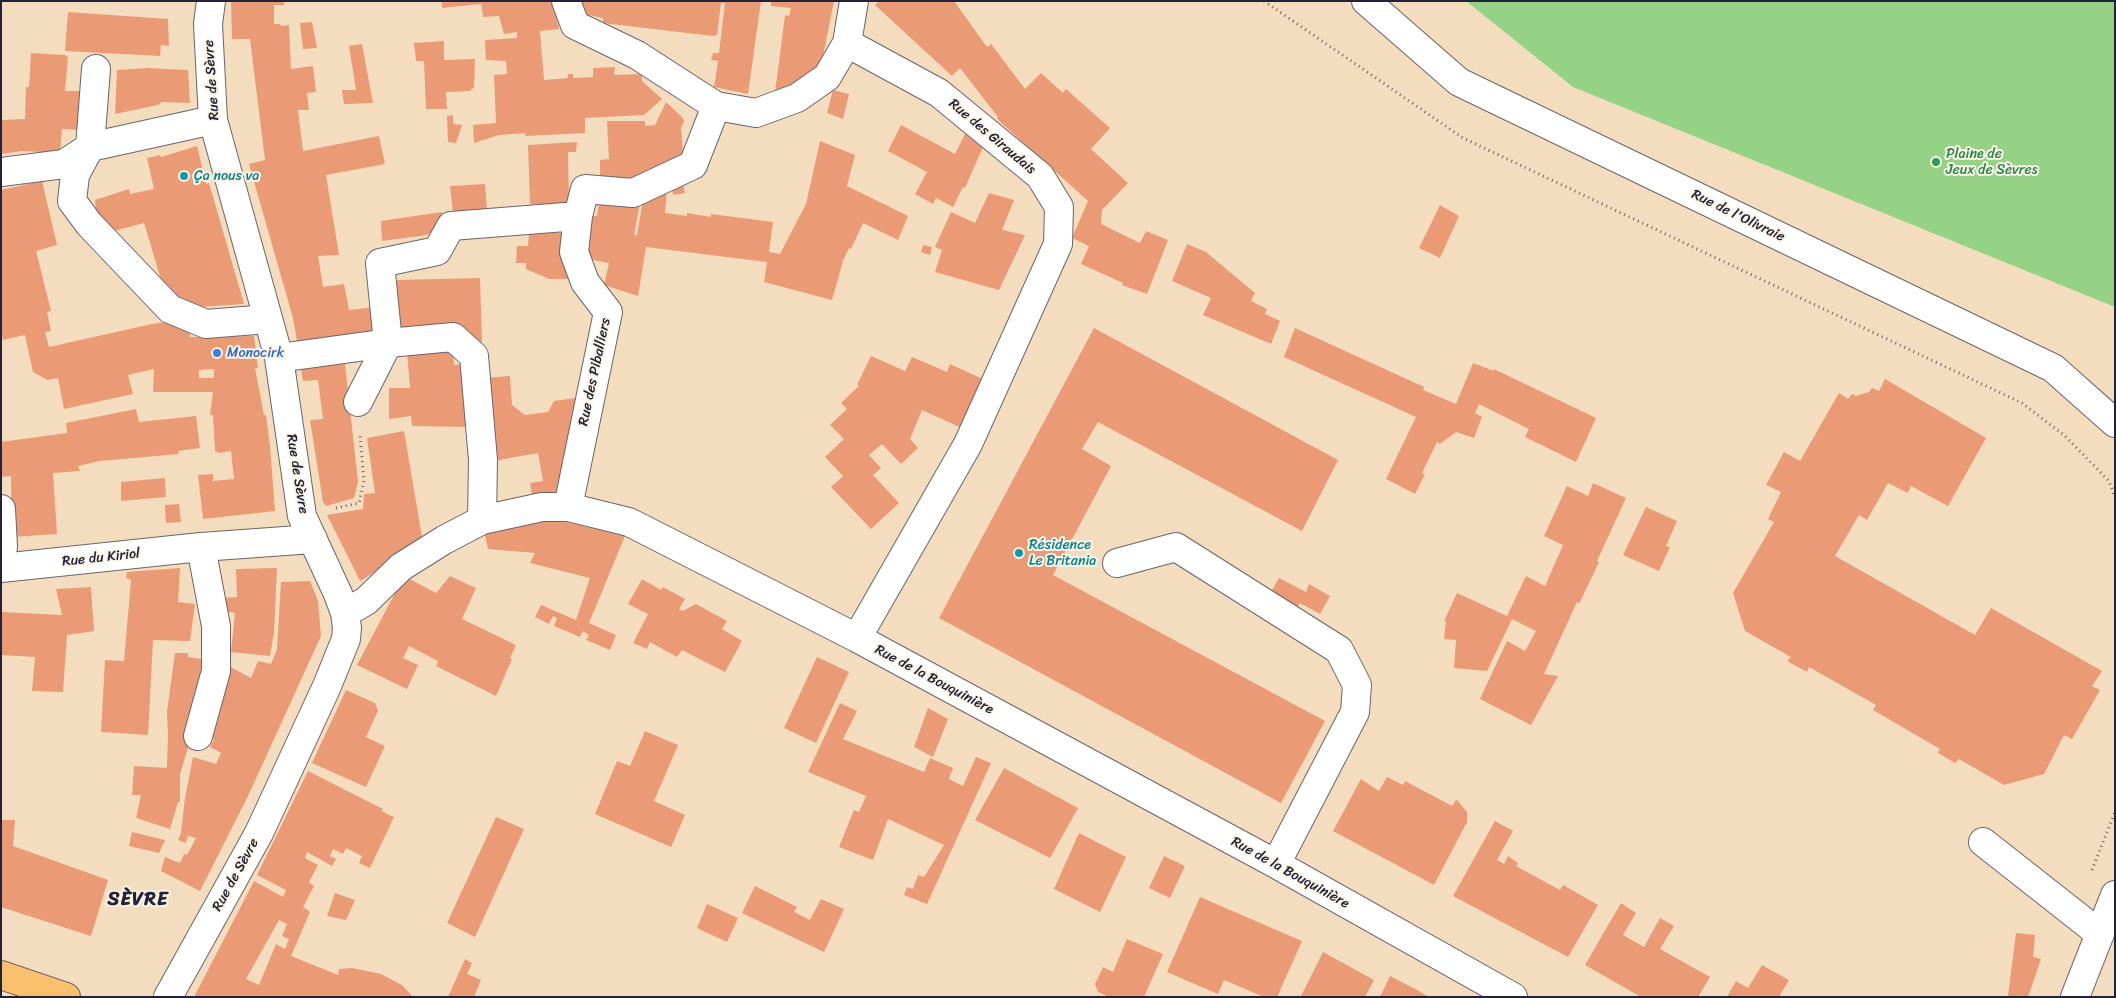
<!DOCTYPE html>
<html>
<head>
<meta charset="utf-8">
<style>
  body { margin:0 }
  #map { position:relative; width:2116px; height:998px; overflow:hidden; background:#f4ddbf; font-family:Sriracha,sans-serif }
  canvas { display:block }
  .frame { position:absolute; inset:0; border:2px solid #22223b; pointer-events:none }
</style>
</head>
<body>
<div id="map">
<canvas width="2116" height="998"></canvas>
<div class="frame"></div>
</div>
<script>
const ctx = document.querySelector('canvas').getContext('2d');
ctx.lineJoin = 'round';
function fillPath(path, color) { ctx.fillStyle = color; ctx.fill(path, 'evenodd'); }
const toPath = rows => new Path2D(rows.map(r => 'M' + r).join(''));
function strokePath(path, color, width, dash) { ctx.strokeStyle = color; ctx.lineWidth = width; ctx.lineCap = dash ? 'butt' : 'round'; ctx.setLineDash(dash || []); ctx.stroke(path); }
function drawText(font, color, halo, rows, align = 'center') {
  ctx.font = font + ' Sriracha,sans-serif'; ctx.lineWidth = 4; ctx.setLineDash([]); ctx.textBaseline = 'middle'; ctx.strokeStyle = halo; ctx.fillStyle = color; for (const [text, x, y, turn = 0] of rows) {
    ctx.save(); ctx.translate(x, y); ctx.rotate((+turn || 0) * Math.PI / 180); ctx.textAlign = isNaN(turn) ? turn : align; if (halo) ctx.strokeText(text, 0, 0); ctx.fillText(text, 0, 0); ctx.restore();
  }
}
fillPath(toPath([
  [1466,1,2115,1,2115,307,1573,87]
]), '#96d286');
fillPath(toPath([
  [231,1,284,1,284,5,274,5,274,24,280,24,281,26,289,25,291,69,313,66,316,92,307,93,309,110,298,110,303,151,379,136,385,164,326,175,339,255,318,256,323,287,344,284,349,310,375,307,379,336,298,347,293,318,249,164,265,160,250,39,232,39],
  [442,1,553,1,559,29,540,31,544,80,568,78,568,74,573,74,573,78,593,77,593,68,615,67,614,75,642,74,642,81,662,99,644,115,585,118,585,133,525,136,526,133,499,135,474,143,473,125,496,123,494,75,507,74,506,61,486,60,485,40,517,38,517,32,504,34,499,16,483,17,481,4,442,8],
  [579,1,761,1,748,94,714,87,718,61,711,60,713,53,719,53,725,3,721,3,717,35,713,36,603,23,603,18,579,13],
  [771,1,834,1,821,66,803,84,775,93,785,15,789,16,791,8,771,6],
  [879,1,954,1,987,47,991,44,1025,89,1041,73,1063,93,1066,89,1110,128,1091,149,1128,183,1102,210,1101,224,1140,243,1146,231,1168,240,1147,294,1122,285,1123,283,1081,264,1089,246,1072,238,1088,201,997,119,998,117,960,68,952,76,875,5],
  [68,12,168,19,169,46,161,45,160,56,65,51],
  [312,22,317,48,303,49,300,23],
  [444,41,444,60,475,59,474,87,470,91,446,92,447,109,426,109,424,61,416,61,414,43],
  [362,44,373,103,344,104,342,90,356,90,349,46],
  [31,53,65,55,68,57,65,91,82,91,79,130,62,129,60,153,22,151,1,154,1,120,25,119,26,87,29,87],
  [147,68,188,70,190,103,162,102,158,105,115,114,117,70],
  [833,90,849,94,843,119,827,113],
  [666,102,683,118,684,122,681,128,684,165,664,172,645,171,643,182,609,185,609,177,600,177,600,160,609,159,607,121,645,121,645,126,655,125],
  [453,115,453,124,462,125,456,143,448,142,447,116],
  [901,125,955,154,965,134,983,147,965,188,963,187,953,207,936,198,933,204,915,194,927,172,888,151],
  [820,141,855,155,847,186,908,216,898,240,863,223,851,249,849,248,843,261,832,300,764,282,767,262,646,247,638,296,604,285,609,263,583,258,589,216,597,216,600,196,640,203,634,235,637,235,644,194,667,188,665,213,687,216,687,213,711,217,711,214,773,222,769,252,780,254,806,204],
  [577,142,576,152,568,152,569,204,530,204,528,145],
  [197,146,206,184,209,183,244,304,186,308,163,286,144,223,110,232,97,219,95,200,129,189,130,194,154,189,147,158,160,155,161,157],
  [42,181,57,245,36,251,51,311,47,312,51,331,45,332,49,347,152,324,177,320,189,326,190,337,254,336,258,368,255,368,264,415,266,415,270,446,275,511,203,519,198,475,213,474,213,481,234,479,231,451,219,453,215,451,213,415,210,415,213,392,153,392,154,369,128,375,133,394,64,409,58,378,47,380,33,372,25,335,3,340,1,331,1,190],
  [214,369,214,378,199,378,199,370],
  [485,184,487,211,453,213,450,186],
  [683,184,685,193,673,195,672,186],
  [989,193,1014,200,1002,230,1025,235,999,290,935,272,942,250,935,247,951,212,975,223],
  [1440,205,1459,216,1440,258,1419,248],
  [442,212,442,219,432,232,427,235,382,241,381,221],
  [529,232,567,233,560,253,567,255,577,279,549,279,526,269,526,263,516,263,517,246,528,246],
  [1187,244,1206,252,1255,293,1251,301,1267,309,1265,314,1280,321,1271,344,1203,315,1211,298,1172,281],
  [923,245,932,247,930,255,921,252],
  [480,278,482,343,476,344,463,327,395,329,397,280],
  [1094,328,1338,460,1302,531,1098,422,1082,449,1111,466,1053,575,1325,721,1281,803,939,618],
  [1295,328,1424,387,1423,390,1456,404,1473,363,1494,371,1494,369,1596,418,1576,462,1525,437,1529,429,1479,404,1475,413,1482,417,1474,438,1456,432,1440,444,1437,442,1422,473,1425,474,1415,494,1386,479,1416,417,1284,357],
  [453,348,454,365,469,363,472,427,412,426,411,416,389,419,389,388,410,388,407,351],
  [871,356,905,371,912,357,947,372,950,364,987,381,964,429,922,410,910,439,918,448,901,464,882,444,869,455,881,468,873,475,899,503,871,529,831,487,843,476,825,457,844,439,830,425,847,409,841,403,859,386,857,385],
  [345,364,358,482,354,498,326,506,323,502,310,420,323,419,318,380,303,381,301,368],
  [510,376,512,405,525,415,548,412,554,401,583,397,561,495,533,500,530,483,543,481,538,453,488,462,483,378],
  [1885,379,1986,438,1948,506,1911,486,1908,493,1888,483,1867,520,1859,515,1835,556,1975,635,1991,608,2102,671,2092,686,2100,690,2072,739,2064,735,2044,774,2004,785,1959,759,1955,763,1938,753,1940,749,1873,710,1876,705,1809,667,1807,672,1787,661,1791,657,1745,631,1733,593,1774,522,1768,519,1781,492,1766,485,1784,452,1800,461,1839,393,1848,399,1852,394,1856,396,1869,392,1872,388,1879,391],
  [136,409,139,422,196,416,200,448,178,451,179,454,100,461,78,466,80,471,53,473,57,534,12,537,11,476,1,477,1,442,67,433,66,423],
  [404,431,423,543,360,581,327,515,363,509,364,494,375,493,367,438],
  [165,478,166,497,121,501,121,482],
  [1593,483,1626,498,1597,561,1599,562,1579,604,1577,602,1544,674,1558,676,1531,725,1480,699,1507,641,1525,651,1536,631,1512,619,1487,671,1454,668,1456,640,1444,639,1446,621,1444,621,1457,593,1507,616,1526,576,1545,586,1563,545,1544,536,1567,486,1588,496],
  [179,504,181,522,166,523,165,505],
  [1646,507,1677,521,1666,546,1670,547,1659,571,1623,555],
  [536,519,565,522,625,536,589,623,616,635,610,650,586,640,589,635,583,631,580,637,554,626,557,618,553,616,549,624,535,617,541,605,576,620,590,578,530,563,535,553,488,549,484,531],
  [180,568,178,602,195,604,190,641,153,640,148,735,101,732,105,660,124,661,131,580,126,578,127,572],
  [277,568,274,633,270,656,231,652,235,613,224,611,222,598,237,597,236,569],
  [404,576,436,593,450,576,476,588,462,619,516,645,510,658,512,659,496,696,436,666,438,661,409,646,403,658,418,665,407,689,357,665],
  [1279,578,1306,592,1309,584,1330,596,1320,614,1300,603,1297,609,1270,594],
  [642,579,661,590,663,587,685,599,679,609,683,611,696,604,727,621,722,629,742,641,725,672,682,650,677,657,650,642,647,649,633,643,648,614,628,604],
  [310,581,318,601,321,636,248,796,200,891,161,871,165,857,180,863,184,854,187,855,196,838,188,836,186,843,178,840,181,833,185,798,193,757,216,764,221,753,210,747,214,739,206,736,227,665,251,678,258,661,271,664,277,649,281,582],
  [91,587,94,631,67,635,63,692,32,691,35,657,1,655,1,612,62,615,56,589],
  [175,653,188,653,188,657,208,660,197,718,180,774,180,802,178,802,170,829,136,818,141,795,132,795,134,766,167,768,168,733,167,712],
  [817,657,849,672,816,743,784,728],
  [346,690,375,703,378,711,366,737,385,746,366,787,312,763],
  [840,703,857,711,843,739,924,772,930,758,953,768,949,779,963,786,976,757,991,763,927,904,904,895,907,887,913,889,918,875,924,877,944,845,888,819,873,860,839,847,854,810,859,812,866,796,808,772],
  [928,708,948,719,933,757,914,747],
  [645,731,678,745,654,801,685,815,671,847,595,814,617,761,630,766],
  [1004,768,1078,808,1050,858,975,820],
  [308,771,383,809,381,811,394,817,370,868,359,863,362,856,346,848,343,854,333,849,330,856,336,859,332,866,307,852,305,858,318,865,309,882,314,886,303,907,310,912,291,956,338,975,339,969,352,968,381,974,402,985,413,997,194,997,254,881,283,897,286,890,257,875],
  [279,920,287,924,282,936,289,939,285,949,276,944,259,985,246,979],
  [1387,777,1403,785,1405,781,1452,806,1456,800,1457,800,1467,812,1467,822,1434,885,1333,831,1361,779,1379,791],
  [496,817,524,829,475,937,447,923],
  [1,820,15,820,13,846,108,880,91,936,1,907],
  [1495,821,1513,831,1497,860,1504,864,1508,856,1518,863,1516,866,1560,890,1563,885,1598,905,1568,957,1453,896],
  [132,832,165,840,159,853,129,846],
  [1079,833,1126,857,1100,912,1054,889],
  [1164,856,1185,866,1170,898,1149,888],
  [755,886,797,907,794,912,810,920,821,899,844,909,824,952,742,913],
  [335,893,355,900,346,920,327,916],
  [1200,897,1302,941,1277,997,1264,997,1224,980,1218,994,1167,972],
  [1621,903,1636,913,1623,935,1644,947,1660,918,1674,926,1660,949,1710,977,1698,997,1641,997,1585,965],
  [707,904,738,918,727,942,697,928],
  [2016,933,2035,935,2033,957,2041,959,2028,997,2008,996],
  [1127,939,1163,954,1144,997,1109,997,1098,992,1095,984,1103,967,1113,972],
  [1323,952,1374,980,1365,997,1301,996],
  [465,959,472,963,467,974,481,980,474,997,448,997],
  [1762,965,1789,980,1779,997,1727,997,1736,981,1748,988],
  [1390,976,1417,990,1429,997,1380,997]
]), '#ea9a74');
const minor = toPath([
  [566,1,575,25,637,55,716,106,756,113,797,98,827,77,847,43,854,1],
  [1366,1,1459,82,2053,368,2115,423],
  [847,43,939,93,1040,176,1059,207,1058,244,968,444,857,638],
  [96,69,90,147,75,175,72,201,89,224,170,309,206,324,268,319],
  [1,172,64,164,90,147,213,120],
  [279,358,388,343,380,263,437,251,451,226,578,216],
  [358,402,388,343,453,337,474,356,483,460,482,520],
  [568,507,608,312,585,282,574,252,578,216,585,189,633,193,693,165,716,106],
  [1,509,3,547,1,557],
  [1117,563,1176,547,1339,650,1357,685,1355,712,1276,864],
  [1,568,201,547,313,539],
  [345,613,366,601,401,567,444,540,482,520,542,507,568,507,629,522,857,638,1276,864,1513,997],
  [198,736,216,671,216,626,201,547],
  [1983,842,2100,934],
  [168,997,259,833,327,686,346,639,347,628,345,613,338,594,302,516,279,358,213,120,208,24,211,1],
  [2075,997,2115,895]
]);
const major = toPath([
  [1,975,66,997]
]);
strokePath(minor, '#6c6369', 30);
strokePath(major, '#6c6369', 30);
strokePath(toPath([
  [1264,1,1463,138,2022,403,2065,436,2109,481,2115,497],
  [336,508,359,503,364,481,360,435],
  [2092,870,2115,812]
]), '#6c6369', 3, [1, 4]);
strokePath(minor, '#fff', 28);
strokePath(major, '#f8bf6c', 28);
for (const [x, y, r, color] of [
  [1936,162,5,"#2e9e5b"],
  [184,176,5,"#0f9aa8"],
  [217,353,5,"#3f7fe0"],
  [1019,553,5,"#0f9aa8"]
]) { const dot = new Path2D(); dot.arc(x, y, r, 0, 2 * Math.PI); ctx.fillStyle = color; ctx.fill(dot); strokePath(dot, '#fcf5e5', 2); }
drawText('14px', '#22223b', '#fcf5e5', [
  ["Rue de Sèvre",212,80,-94],
  ["Rue des Giraudais",992,137,40],
  ["Rue de l'Olivraie",1738,216,26],
  ["Rue des Piballiers",595,372,-78],
  ["Rue de Sèvre",297,474,81],
  ["Rue du Kiriol",101,558,-6],
  ["Rue de la Bouquinière",934,680,28],
  ["Rue de la Bouquinière",1290,873,29],
  ["Rue de Sèvre",236,875,-61]
]);
drawText('14px', '#27864d', '#fcf5e5', [
  ["Plaine de",1946,154],
  ["Jeux de Sèvres",1946,170]
], 'left');
drawText('14px', '#0d838f', '#fcf5e5', [
  ["Ça nous va",194,176],
  ["Résidence",1029,545],
  ["Le Britania",1029,561]
], 'left');
drawText('14px', '#366cbe', '#fcf5e5', [
  ["Monocirk",227,353]
], 'left');
ctx.letterSpacing = '1px';
drawText('bold 19px', '#22223b', '#fcf5e5', [
  ["SÈVRE",138,900]
]);
ctx.letterSpacing = '0px';
</script>
</body>
</html>
